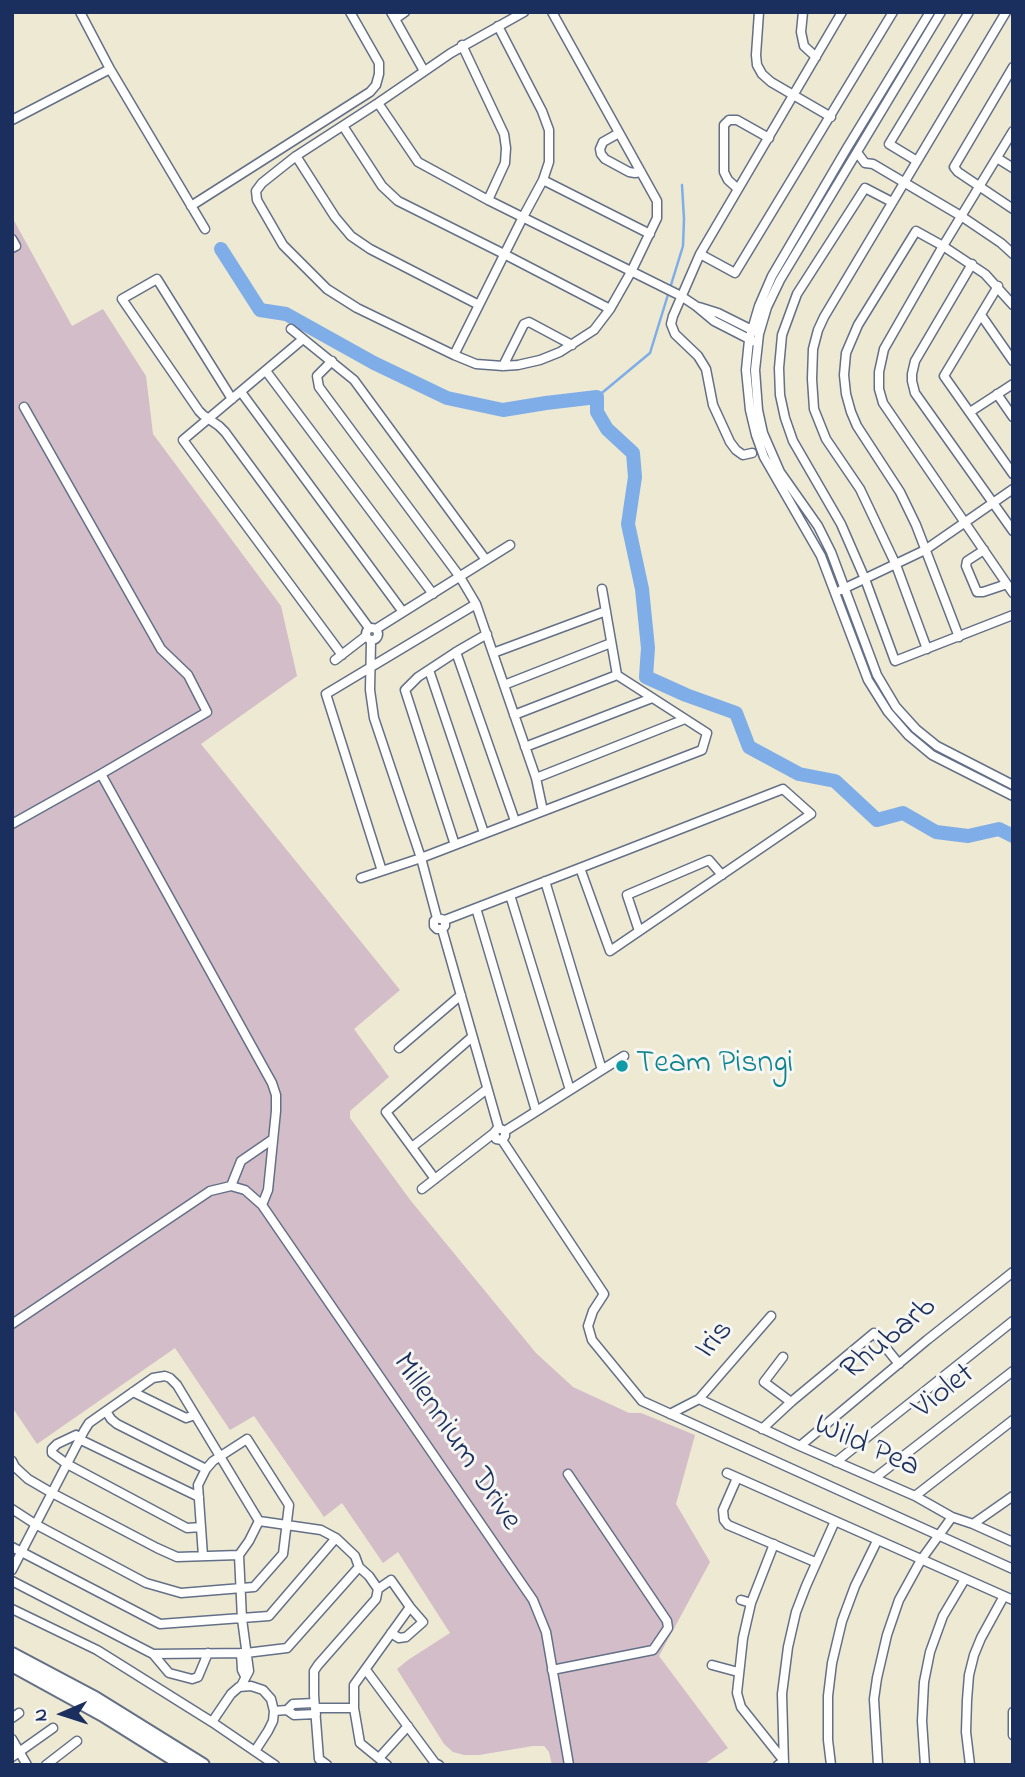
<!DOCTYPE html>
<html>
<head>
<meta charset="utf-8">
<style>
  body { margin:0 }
  #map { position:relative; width:1025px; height:1777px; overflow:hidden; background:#ede9d2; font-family:"Indie Flower",sans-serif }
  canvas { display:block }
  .frame { position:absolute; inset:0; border:14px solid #1b2f5e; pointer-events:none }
  .north { position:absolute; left:28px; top:1679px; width:70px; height:70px; -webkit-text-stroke:5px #f6f6f2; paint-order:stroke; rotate:267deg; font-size:19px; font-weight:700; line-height:28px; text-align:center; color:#1b2f5e }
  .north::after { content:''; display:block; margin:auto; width:24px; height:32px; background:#1b2f5e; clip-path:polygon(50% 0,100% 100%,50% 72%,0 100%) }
</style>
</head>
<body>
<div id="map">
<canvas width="1025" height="1777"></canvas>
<div class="frame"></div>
<div class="north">N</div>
</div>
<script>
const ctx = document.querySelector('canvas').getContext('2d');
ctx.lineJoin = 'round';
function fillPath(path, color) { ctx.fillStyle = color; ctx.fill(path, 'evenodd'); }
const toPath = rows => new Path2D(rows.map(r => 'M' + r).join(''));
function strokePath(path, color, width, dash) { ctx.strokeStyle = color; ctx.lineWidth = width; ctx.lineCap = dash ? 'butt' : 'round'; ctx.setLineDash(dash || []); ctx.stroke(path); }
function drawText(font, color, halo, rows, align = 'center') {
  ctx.font = font + ' "Indie Flower",sans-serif'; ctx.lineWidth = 6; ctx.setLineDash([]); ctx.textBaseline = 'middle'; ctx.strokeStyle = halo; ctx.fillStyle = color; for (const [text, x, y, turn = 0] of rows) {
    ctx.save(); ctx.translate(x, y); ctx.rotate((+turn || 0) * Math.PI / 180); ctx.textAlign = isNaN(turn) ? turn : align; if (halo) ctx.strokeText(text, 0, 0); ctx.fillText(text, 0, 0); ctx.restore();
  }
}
fillPath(toPath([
  [12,217,72,326,103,309,146,376,153,434,281,606,297,676,201,744,400,990,354,1029,389,1077,350,1111,350,1118,411,1201,536,1353,573,1387,629,1413,641,1413,695,1435,676,1504,710,1562,659,1656,728,1748,703,1765,552,1765,549,1752,544,1746,533,1746,479,1755,464,1755,453,1752,444,1744,397,1669,408,1660,450,1633,398,1552,383,1563,342,1503,324,1517,254,1416,230,1430,175,1348,37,1444,12,1407]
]), '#d2bdc8');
strokePath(toPath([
  [597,397,650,353,683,246,684,219,682,185]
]), '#7eade8', 2.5);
strokePath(toPath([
  [221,249,260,310,286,314,374,363,447,398,503,410,546,403,597,397,597,412,607,429,633,453,635,477,628,524,642,589,648,648,646,677,686,695,736,713,749,747,799,774,835,781,877,820,903,813,936,832,968,836,999,829,1013,836]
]), '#7eade8', 14);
const minor = toPath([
  [80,12,110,69,205,229],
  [391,12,424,71],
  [524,12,451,53,378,103,296,156,262,183,256,191,257,200,283,245,327,289,357,308,454,355,476,364,503,366,518,365,540,360,560,352,594,330,610,309,631,272,657,218,657,201,552,12],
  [759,12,756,55,757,65,762,74,771,82,831,117],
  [803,12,801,32,804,46,816,57],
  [930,12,847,148,772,276,759,306,749,340,746,370,750,410,756,435,764,457,821,556,868,680,888,712,908,735,932,755,1013,796],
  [941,12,780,280,767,307,759,334,755,370,758,410,763,433,780,472,818,526,831,552,877,675,896,707,916,729,937,746,1013,785],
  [395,19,405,12],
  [462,45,504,134,506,148,505,163,488,200],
  [1013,67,954,167,958,172,1013,209],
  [378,103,418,162,488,200,681,296,696,306,714,321,753,341],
  [12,120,110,69],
  [343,126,382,186,398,201,504,254,610,309],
  [1013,131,943,246,884,349,879,372,879,389,883,403,1013,593],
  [619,133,603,142,600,149,601,154,605,159,629,172,635,173,641,172],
  [859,155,865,163,873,164,961,216,1001,243,1013,254],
  [296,156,335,217,351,236,370,249,479,305],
  [997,158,1013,168],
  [917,161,889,144,969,12],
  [543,180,650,234],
  [738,189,728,180,724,172,724,125,729,120,737,120,769,138],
  [892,202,865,188,797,294,782,335,779,368,780,395,785,418,793,441,841,524,865,579,895,661,1013,615],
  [191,206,370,92,376,85,379,74,379,63,350,12],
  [12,239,16,246,12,248],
  [700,254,735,273,893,12],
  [972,264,915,361,912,374,912,381,915,393,1013,531],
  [998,286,944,376,1013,474],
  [699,307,718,313,754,331],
  [981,315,1013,361],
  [291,329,354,380,486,560],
  [303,339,183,440,342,655],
  [454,355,523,217,543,180,549,162,549,130,542,111,498,26],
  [332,361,317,376,319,387,460,577,476,604,536,778,543,811],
  [503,366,524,324,529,322,572,345],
  [266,371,433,594],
  [241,392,403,612],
  [997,394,1013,417],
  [232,399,157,279,122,299,199,411,203,415,219,426,225,432,369,628],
  [970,412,1013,384],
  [752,453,743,455,736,450,730,442,713,405,706,369,698,356,675,334,671,324,673,316,700,254,842,12],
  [984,550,967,561,966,566,977,592,983,592,1007,584],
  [841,590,925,550,1013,489],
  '366 634a6 6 0 1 1 12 0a6 6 0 1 1-12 0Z',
  [376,629,510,545],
  [959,637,916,525,900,492,857,426,851,412,846,394,844,375,846,353,858,325,916,231,943,246,985,274,1013,305],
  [371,641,370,690,374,718,421,858,437,918],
  [927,649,896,565,860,489,826,439,814,409,812,379,813,349,818,330,824,317,1006,12],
  [456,652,515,821],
  [493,653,606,611],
  [335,660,366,636],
  [429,670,484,833],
  [504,685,611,643],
  [514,715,617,675],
  [525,747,652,698],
  [101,774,272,1083,276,1095,276,1111,268,1190,262,1205],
  [536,778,685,719],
  [12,824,101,774,207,712,188,675,161,649,24,407],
  [455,845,405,690,418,677,456,652,487,634],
  [382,871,326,694,476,604],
  [361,878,421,858,702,750,707,733,617,675,602,589],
  [545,881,602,1070],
  [510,895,570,1090],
  [476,908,536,1111],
  [445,920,580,868,783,789,811,814,610,951,580,868],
  [442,929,437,929,434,926,434,921,437,918,445,920,445,926,442,929,499,1129],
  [639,931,627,895,709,860,722,875],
  [399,1048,461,995],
  [505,1131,624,1056],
  [502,1140,505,1136,505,1131,501,1129,497,1129,494,1133,496,1139,502,1140,604,1294,593,1311,588,1326,592,1340,642,1401,1013,1569],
  [412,1147,487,1089],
  [435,1179,386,1112,472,1037],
  [231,1186,245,1190,262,1205,533,1600,546,1632,569,1765],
  [231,1186,241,1161,273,1139],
  [422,1189,494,1133],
  [12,1324,210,1191,231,1186],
  [783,1357,764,1382,791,1402],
  [133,1392,186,1418,195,1415],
  [699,1399,800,1446,915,1496,952,1517,973,1524,1013,1542],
  [106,1411,111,1419,117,1424,206,1469],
  [670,1414,699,1399,771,1316],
  [762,1429,791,1402,874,1333,899,1364],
  [800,1446,927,1340,1013,1272],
  [12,1461,15,1467,28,1479,52,1493,157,1548,177,1557,239,1555],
  [836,1462,1013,1321],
  [727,1473,1013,1600],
  [737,1478,723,1510,724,1520,728,1525,815,1562],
  [875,1478,1013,1371],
  [915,1496,1013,1420],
  [199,1497,79,1439,76,1435,57,1444,52,1449,52,1453,67,1464,187,1528,201,1527],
  [12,1509,35,1524,146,1583,181,1593,254,1587,283,1554,289,1505,247,1439,213,1461,206,1469,198,1485,203,1556],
  [259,1521,321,1530,336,1538,355,1556,359,1567,369,1576,378,1589,376,1599,318,1665,314,1671,314,1695,319,1759,327,1765],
  [973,1524,1013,1496],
  [774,1544,751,1603,743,1638,737,1693,741,1707,784,1761,778,1765],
  [12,1547,160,1624,269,1616,336,1538],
  [12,1570,84,1431,89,1423,153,1378,165,1376,170,1378,177,1385,259,1521,249,1541,239,1555,242,1619,249,1671,241,1686],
  [12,1581,153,1654,246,1653,287,1648,359,1567],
  [378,1589,391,1580,410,1607,423,1622,406,1637,399,1638,391,1633],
  [741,1600,751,1603],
  [12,1609,97,1650,212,1722,275,1765],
  [241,1653,242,1670,245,1676],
  [153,1654,169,1673,192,1679,198,1677,208,1653],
  [712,1665,738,1672],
  [366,1670,435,1763,439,1765],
  [552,1670,653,1650,668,1628,667,1621,568,1474],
  [315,1708,354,1708],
  [287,1710,293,1704,314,1703],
  [274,1711,287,1710,294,1715,316,1714],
  [1013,1712,1013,1735],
  [12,1718,19,1713],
  [212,1722,231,1694,239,1687,251,1686,263,1690,271,1699,274,1711,273,1721,268,1731,255,1751],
  [12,1739,27,1765],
  [12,1757,53,1728],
  [379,1758,408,1726],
  [46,1765,77,1741],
  [387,1765,360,1743,354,1708,354,1685,410,1607],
  [784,1765,782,1694,788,1647,796,1612,806,1586,835,1521],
  [831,1765,828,1740,828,1696,832,1663,842,1621,855,1586,877,1541],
  [878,1765,874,1699,877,1678,887,1635,899,1600,921,1560,952,1517],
  [925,1765,922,1721,924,1682,930,1652,943,1616,965,1579],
  [970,1765,966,1732,967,1700,969,1675,974,1655,981,1638,1004,1596]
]);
const highway = toPath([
  [12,1654,95,1698,203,1765],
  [12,1665,103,1715,183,1765]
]);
strokePath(minor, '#647087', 11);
strokePath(highway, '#647087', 16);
strokePath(minor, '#fff', 8);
strokePath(highway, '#fff', 12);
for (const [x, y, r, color] of [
  [622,1066,7,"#0f9aa8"]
]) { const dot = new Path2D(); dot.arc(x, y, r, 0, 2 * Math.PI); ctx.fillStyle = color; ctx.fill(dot); strokePath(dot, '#f6f6f2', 2.5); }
drawText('32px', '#0d838f', '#f6f6f2', [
  ["Team Pisngi",636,1066]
], 'left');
drawText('32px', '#1b2f5e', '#f6f6f2', [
  ["Rhubarb",890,1340,-40],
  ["Iris",716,1341,-49],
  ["Violet",945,1393,-38],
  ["Millennium Drive",455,1443,56],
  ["Wild Pea",866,1448,24]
]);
</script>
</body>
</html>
